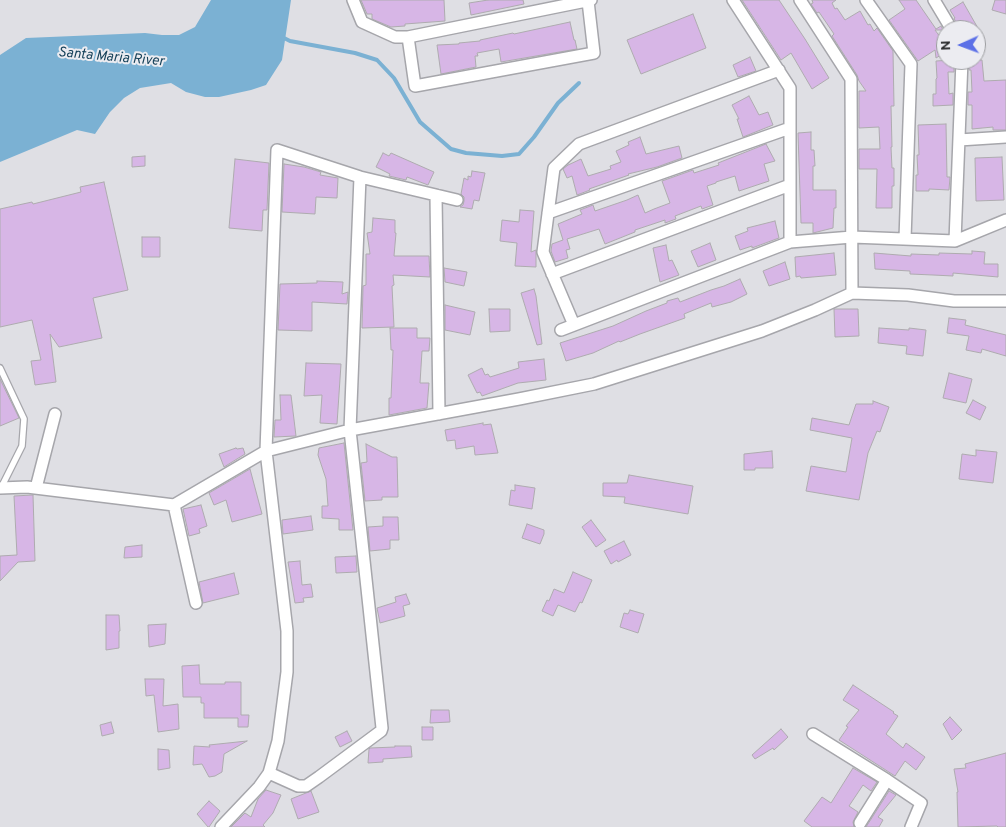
<!DOCTYPE html>
<html>
<head>
<meta charset="utf-8">
<style>
  body { margin:0 }
  #map { position:relative; width:1006px; height:827px; overflow:hidden; background:#dfdfe4; font-family:Overpass,sans-serif }
  canvas { display:block }
  .north { position:absolute; left:936px; top:20px; width:50px; height:50px; box-sizing:border-box; background:#ececf1; border:1px solid #9c9da0; border-radius:50%; rotate:268deg; font-size:14px; font-weight:700; line-height:20px; text-align:center; color:#252627 }
  .north::after { content:''; display:block; margin:auto; width:18px; height:22px; background:#5c70e7; clip-path:polygon(50% 0,100% 100%,50% 72%,0 100%) }
</style>
</head>
<body>
<div id="map">
<canvas width="1006" height="827"></canvas>
<div class="north">N</div>
</div>
<script>
const ctx = document.querySelector('canvas').getContext('2d');
ctx.lineJoin = 'round';
function fillPath(path, color) { ctx.fillStyle = color; ctx.fill(path, 'evenodd'); }
const toPath = rows => new Path2D(rows.map(r => 'M' + r).join(''));
function strokePath(path, color, width, dash) { ctx.strokeStyle = color; ctx.lineWidth = width; ctx.lineCap = dash ? 'butt' : 'round'; ctx.setLineDash(dash || []); ctx.stroke(path); }
function drawText(font, color, halo, rows, align = 'center') {
  ctx.font = font + ' Overpass,sans-serif'; ctx.lineWidth = 4; ctx.setLineDash([]); ctx.textBaseline = 'middle'; ctx.strokeStyle = halo; ctx.fillStyle = color; for (const [text, x, y, turn = 0] of rows) {
    ctx.save(); ctx.translate(x, y); ctx.rotate((+turn || 0) * Math.PI / 180); ctx.textAlign = isNaN(turn) ? turn : align; if (halo) ctx.strokeText(text, 0, 0); ctx.fillText(text, 0, 0); ctx.restore();
  }
}
fillPath(toPath([
  [211,0,291,0,282,60,266,85,251,90,219,97,205,97,186,92,171,83,140,88,124,98,110,112,95,134,77,130,0,162,0,55,26,38,145,33,162,35,179,35,195,27]
]), '#7bb1d3');
strokePath(toPath([
  [282,37,290,41,355,53,377,60,394,78,420,122,451,149,466,153,502,156,519,154,534,137,558,103,579,83]
]), '#7bb1d3', 4);
const building = toPath([
  [361,0,444,0,445,21,405,24,405,26,391,27,372,19,372,14,367,14,361,0],
  [488,0,523,0,524,4,471,15,469,3,488,0],
  [742,0,779,0,805,39,829,78,812,89,791,53,781,60,742,0],
  [812,0,836,0,832,3,835,9,837,8,845,20,860,11,868,25,870,24,874,31,877,28,893,51,894,106,891,106,892,147,891,147,892,168,894,168,894,186,892,186,892,208,876,208,877,169,859,169,859,149,880,149,879,127,859,128,859,91,866,91,859,81,857,75,832,36,834,34,819,12,817,13,811,4,813,3,812,0],
  [899,0,916,0,936,29,941,26,943,30,935,30,946,45,946,52,936,58,935,50,918,61,889,20,905,9,899,0],
  [995,0,1006,0,1006,14,992,10,995,0],
  [963,2,979,30,959,30,954,18,955,18,950,10,963,2],
  [693,14,706,48,641,74,627,40,693,14],
  [570,22,574,40,575,40,577,49,501,62,499,49,477,53,478,56,475,56,476,67,441,74,437,45,459,44,459,43,480,41,480,40,513,33,514,34,570,22],
  [750,57,756,71,738,77,733,65,750,57],
  [952,60,954,60,954,72,948,72,949,94,953,93,953,105,933,106,933,94,936,94,936,79,937,78,936,61,952,60],
  [969,60,982,60,984,81,1006,80,1006,130,993,130,993,127,972,129,972,105,968,105,968,92,972,92,971,70,969,70,969,60],
  [749,96,759,115,768,112,773,125,743,137,737,119,739,119,732,105,749,96],
  [946,124,947,177,950,177,949,190,929,189,929,191,916,191,916,175,918,175,917,155,919,155,918,125,946,124],
  [811,132,811,150,814,150,815,166,813,166,813,190,836,190,836,208,834,208,833,228,813,233,813,223,801,223,798,133,811,132],
  [640,137,646,154,679,146,682,158,657,167,628,174,629,175,589,189,590,190,577,195,572,176,567,178,563,169,568,165,581,159,588,176,611,169,610,166,621,162,616,151,629,145,628,142,640,137],
  [766,144,775,161,764,164,769,181,739,191,735,176,716,182,716,183,707,186,713,205,702,209,701,206,675,216,676,219,665,223,665,220,635,230,635,232,605,244,599,229,567,239,570,249,566,250,568,258,555,262,551,251,552,244,563,240,558,224,582,214,580,210,593,205,595,211,627,200,638,195,645,213,654,209,670,203,662,181,693,170,694,173,719,165,718,163,766,144],
  [383,153,389,156,391,153,434,172,428,185,407,177,406,180,389,176,390,174,376,167,383,153],
  [145,156,145,166,132,167,132,157,145,156],
  [1002,157,1004,200,976,201,975,158,1002,157],
  [235,159,269,163,267,210,263,210,262,231,229,228,235,159],
  [284,164,304,167,321,172,320,175,338,178,337,198,316,197,315,214,282,212,284,164],
  [472,171,485,173,479,201,474,200,472,209,460,207,463,205,464,201,464,197,461,194,464,178,468,180,468,176,471,177,472,171],
  [104,182,128,290,93,298,102,338,59,347,50,334,56,382,35,385,31,361,41,360,32,320,0,327,0,209,32,202,33,204,81,192,80,187,104,182],
  [520,210,534,211,531,252,536,250,536,267,515,266,517,243,500,241,502,220,519,222,520,210],
  [373,218,395,220,395,233,396,233,394,256,429,256,430,277,393,275,394,285,392,286,394,327,362,328,363,286,366,285,366,254,370,254,367,233,372,232,373,218],
  [775,221,779,238,752,248,752,246,740,250,735,236,748,231,747,228,775,221],
  [142,237,160,237,160,257,142,257,142,237],
  [710,243,716,260,698,267,691,251,710,243],
  [666,245,669,261,672,260,679,275,660,282,653,248,666,245],
  [972,251,985,252,984,264,998,264,998,277,953,273,953,276,933,275,910,274,910,271,875,269,874,253,911,256,911,254,939,255,939,253,972,254,972,251],
  [834,253,836,275,801,278,800,276,796,277,795,257,834,253],
  [785,262,790,279,769,286,763,271,785,262],
  [444,268,467,272,464,286,445,282,444,268],
  [740,279,747,294,731,302,712,307,711,303,684,314,685,318,640,334,620,342,619,341,593,353,566,361,560,343,613,326,646,311,667,303,667,301,678,298,680,302,711,290,724,286,740,279],
  [317,281,343,282,342,294,348,292,347,304,312,302,312,331,278,330,280,284,317,283,317,281],
  [534,289,536,296,542,344,537,345,521,293,534,289],
  [445,305,475,312,470,335,445,330,445,305],
  [489,309,510,309,510,331,490,332,489,309],
  [834,309,858,309,859,336,835,337,834,309],
  [949,318,966,320,965,325,1006,335,1006,356,982,349,981,353,966,350,969,336,947,333,949,318],
  [390,328,417,328,417,338,430,338,429,351,422,351,420,383,429,383,427,408,389,415,389,398,391,398,393,350,391,350,390,328],
  [879,328,909,330,909,328,926,330,923,356,906,354,907,346,878,343,879,328],
  [544,359,546,380,518,383,482,396,480,392,477,393,468,375,482,368,485,375,488,374,490,377,519,368,518,362,544,359],
  [306,363,341,364,337,424,320,423,322,395,304,396,306,363],
  [949,373,972,379,966,403,943,398,949,373],
  [0,379,19,418,0,426,0,379],
  [280,395,291,395,296,436,274,437,275,420,281,420,280,395],
  [973,400,986,407,980,420,966,413,973,400],
  [873,401,889,407,880,432,877,431,868,453,859,500,806,491,811,466,846,472,852,438,810,430,812,418,849,425,856,404,873,404,873,401],
  [483,423,483,425,491,424,498,453,475,455,474,446,456,449,455,440,447,441,445,430,483,423],
  [344,443,353,530,339,530,339,519,322,518,322,506,328,506,326,479,318,455,319,448,344,443],
  [366,444,392,457,397,457,398,497,382,497,382,500,365,501,361,463,367,462,366,444],
  [236,448,237,449,243,448,245,454,224,467,219,454,236,448],
  [976,450,997,452,993,483,959,479,962,454,976,456,976,450],
  [772,451,773,468,755,468,755,470,744,470,744,454,772,451],
  [250,469,262,514,232,522,226,500,214,505,209,493,250,469],
  [629,475,693,486,688,514,624,503,625,497,603,496,603,483,627,483,629,475],
  [515,485,535,488,532,509,509,505,511,490,515,491,515,485],
  [33,495,35,561,18,562,0,581,0,556,17,555,14,496,33,495],
  [201,505,207,526,199,529,200,533,189,536,183,509,201,505],
  [311,516,313,530,283,534,282,520,311,516],
  [383,517,398,517,399,540,390,540,390,549,370,551,368,527,383,526,383,517],
  [591,520,606,540,596,547,582,527,591,520],
  [527,524,544,530,544,534,540,544,522,538,527,524],
  [624,541,631,555,618,562,617,560,611,564,604,551,624,541],
  [142,545,142,557,124,558,125,547,142,545],
  [356,556,357,572,336,573,335,557,356,556],
  [300,561,302,585,311,584,313,597,303,598,304,602,295,603,288,562,300,561],
  [573,572,592,580,582,603,580,602,575,612,558,605,553,616,542,611,547,600,549,601,554,589,564,593,573,572],
  [234,573,239,594,203,603,199,582,234,573],
  [406,594,410,604,403,606,405,616,380,623,377,608,396,602,395,597,406,594],
  [630,610,644,614,638,633,620,627,624,613,628,614,630,610],
  [106,615,119,615,120,631,119,631,119,648,106,650,106,615],
  [166,624,165,644,149,647,148,625,166,624],
  [199,665,200,684,225,684,225,682,241,682,241,715,249,715,248,727,238,727,238,718,204,718,204,703,201,703,201,697,183,697,182,666,199,665],
  [145,679,164,679,163,706,178,704,179,729,158,732,154,695,146,696,145,679],
  [853,685,894,712,893,713,898,716,886,734,903,748,906,743,925,757,916,770,905,761,895,776,839,740,848,727,846,726,859,710,843,700,853,685],
  [431,710,449,710,450,722,430,723,431,710],
  [950,717,962,730,952,740,943,724,950,717],
  [111,722,114,733,102,736,100,725,111,722],
  [422,727,433,727,433,740,422,740,422,727],
  [781,729,788,737,774,750,773,748,755,759,752,755,781,729],
  [347,731,352,741,340,747,335,737,347,731],
  [247,741,224,754,222,772,215,776,209,777,202,764,193,765,194,746,210,747,209,745,247,741],
  [395,746,411,746,412,757,383,759,383,762,368,763,369,749,370,748,395,747,395,746],
  [158,749,169,750,170,768,158,770,158,749],
  [1006,753,1006,827,998,827,997,826,958,827,957,792,958,792,954,769,966,768,965,764,1006,753],
  [853,768,877,782,871,791,863,785,849,806,858,812,853,822,854,827,812,827,804,821,822,797,831,803,853,768],
  [266,790,281,795,273,813,263,825,265,827,231,827,245,813,251,817,258,799,266,790],
  [311,791,319,812,298,819,291,799,311,791],
  [889,791,896,795,878,817,883,820,879,827,866,827,889,791],
  [209,801,220,811,209,827,208,827,197,814,209,801]
]);
fillPath(building, '#d7b6e6');
strokePath(building, '#aeabaf', 1);
const lane = toPath([
  [0,368,24,419,22,446,1,488]
]);
const street = toPath([
  [353,0,362,22,395,37,408,37,591,0],
  [733,0,790,88,790,242],
  [800,0,851,79,852,293],
  [866,0,911,64,905,239],
  [934,0,952,30],
  [408,37,415,86,594,53,588,1],
  [959,140,1006,137],
  [436,195,439,414],
  [548,213,790,128],
  [955,241,962,60],
  [552,274,790,185],
  [574,325,543,252,554,168,579,144,779,70],
  [561,330,790,242,852,237,955,241,1006,220],
  [0,488,27,487,174,505,266,451,350,430,519,399,594,384,762,331,815,310,852,293,908,295,954,301,1006,301],
  [36,488,55,414],
  [174,505,196,603],
  [813,734,887,780,921,803,911,827],
  [269,773,278,741,287,672,287,631,266,451,277,150,360,177,457,200],
  [860,823,887,780],
  [221,827,259,787,269,773,298,786,306,786,319,777,381,731,382,728,350,430,360,177]
]);
strokePath(lane, '#a6a6ab', 8);
strokePath(street, '#a6a6ab', 14);
strokePath(lane, '#fff', 5.5);
strokePath(street, '#fff', 11);
drawText('italic 14px', '#18435b', '#ececf1', [
  ["Santa Maria River",111,58,5]
]);
</script>
</body>
</html>
